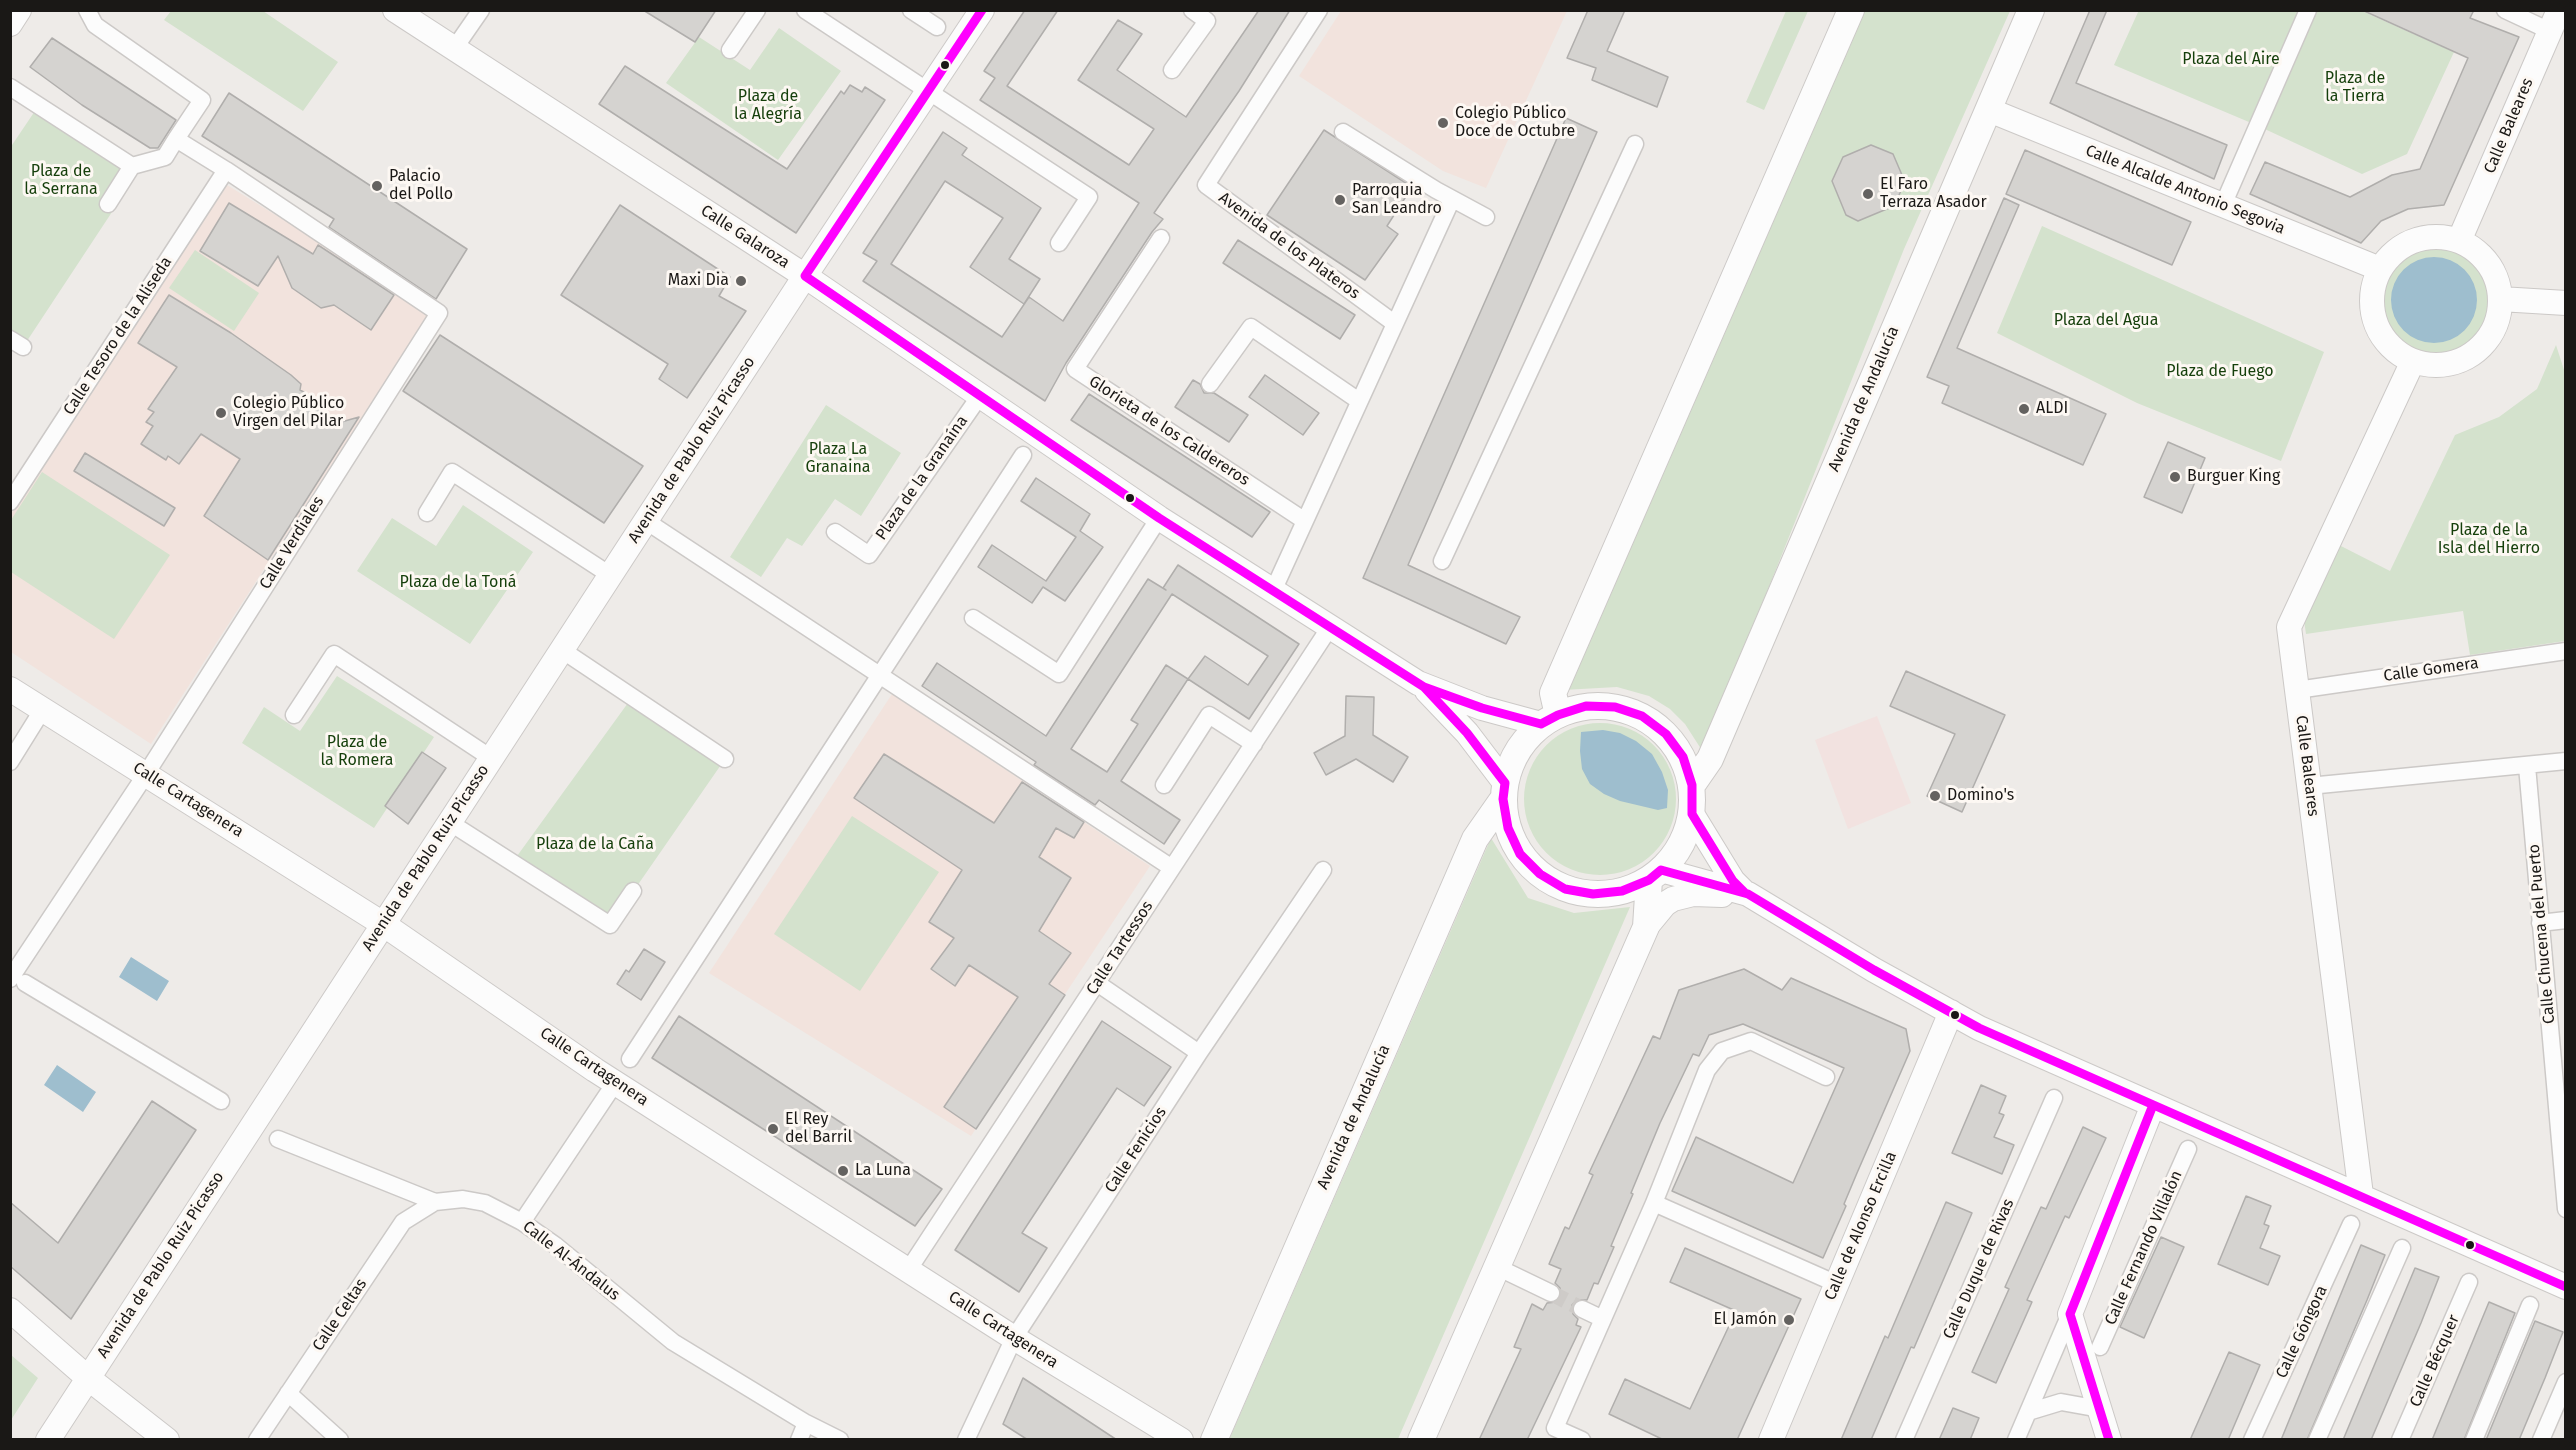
<!DOCTYPE html>
<html>
<head>
<meta charset="utf-8">
<style>
  body { margin:0 }
  #map { position:relative; width:2576px; height:1450px; overflow:hidden; background:#eeebe8; font-family:"Fira Sans",sans-serif }
  canvas { display:block }
  .frame { position:absolute; inset:0; border:12px solid #1a1816; pointer-events:none }
</style>
</head>
<body>
<div id="map">
<canvas width="2576" height="1450"></canvas>
<div class="frame"></div>
</div>
<script>
const ctx = document.querySelector('canvas').getContext('2d');
ctx.lineJoin = 'round';
function fillPath(path, color) { ctx.fillStyle = color; ctx.fill(path, 'evenodd'); }
const toPath = rows => new Path2D(rows.map(r => 'M' + r).join(''));
function strokePath(path, color, width, dash) { ctx.strokeStyle = color; ctx.lineWidth = width; ctx.lineCap = dash ? 'butt' : 'round'; ctx.setLineDash(dash || []); ctx.stroke(path); }
function drawText(font, color, halo, rows, align = 'center') {
  ctx.font = font + ' "Fira Sans",sans-serif'; ctx.lineWidth = 6; ctx.setLineDash([]); ctx.textBaseline = 'middle'; ctx.strokeStyle = halo; ctx.fillStyle = color; for (const [text, x, y, turn = 0] of rows) {
    ctx.save(); ctx.translate(x, y); ctx.rotate((+turn || 0) * Math.PI / 180); ctx.textAlign = isNaN(turn) ? turn : align; if (halo) ctx.strokeText(text, 0, 0); ctx.fillText(text, 0, 0); ctx.restore();
  }
}
fillPath(toPath([
  [1877,716,1911,803,1848,829,1815,740]
]), '#f2e2e0');
fillPath(toPath([
  [1341,11,1567,11,1486,188,1443,171,1299,76],
  [227,185,431,311,151,744,11,652,10,515],
  [892,694,1150,866,971,1136,709,973]
]), '#f2e3dd');
fillPath(toPath([
  [2139,10,2362,11,2454,52,2407,154,2362,174,2256,125,2114,65],
  [171,11,263,11,338,62,303,111,164,20],
  [1786,11,1808,11,1764,110,1746,102],
  [1860,11,2010,11,1904,249,1703,752,1685,724,1670,709,1649,696,1617,687,1563,690],
  [779,28,841,71,778,160,666,83,699,37,750,70],
  [39,105,132,166,108,204,112,212,23,347,11,339,10,148],
  [2042,226,2324,352,2281,461,2137,403,1997,333],
  '2377 302a59 59 0 1 1 118 0a59 59 0 1 1-118 0Z',
  [195,250,259,293,234,331,169,288],
  [2556,345,2566,376,2565,641,2470,655,2463,611,2306,634,2304,620,2339,545,2390,571,2455,435,2499,417,2537,389],
  [826,405,901,453,861,516,835,499,802,546,787,538,761,577,730,557],
  [42,472,170,555,114,639,11,572,11,520],
  [463,505,533,552,470,644,357,571,392,518,436,546],
  [337,676,434,737,374,828,242,743,264,707,300,731],
  [633,696,725,759,610,925,512,863],
  '1524 799a76 76 0 1 1 152 0a76 76 0 1 1-152 0Z',
  [852,816,939,872,860,991,774,934],
  [1491,838,1528,898,1574,913,1630,907,1398,1439,1229,1440],
  [11,1355,38,1378,11,1420]
]), '#d4e2cd');
fillPath(toPath([
  '2391 300a43 43 0 1 1 86 0a43 43 0 1 1-86 0Z',
  [1603,730,1620,733,1636,741,1652,754,1662,772,1668,790,1667,808,1658,810,1620,801,1604,794,1590,784,1582,769,1580,751,1581,732],
  [131,957,169,981,157,1001,119,977],
  [57,1065,96,1092,83,1112,44,1085]
]), '#9ebece');
const building = toPath([
  [643,10,716,10,695,42,643,10],
  [1025,10,1058,10,1007,86,1129,165,1154,129,1078,80,1118,20,1142,34,1117,70,1186,117,1259,10,1290,10,1239,91,1154,213,1163,219,1152,232,1066,363,1045,401,863,281,877,261,863,253,943,132,967,148,962,155,1041,208,1009,259,1040,279,1024,304,970,267,1003,218,945,181,891,264,1002,337,1029,297,1063,321,1139,203,980,100,995,78,984,71,1025,10],
  [1588,10,1625,10,1607,51,1668,77,1657,107,1592,80,1596,68,1567,58,1588,10],
  [2090,10,2107,10,2076,83,2227,145,2214,179,2050,103,2090,10],
  [2362,10,2474,10,2470,18,2519,37,2444,205,2408,209,2381,221,2361,243,2250,194,2265,162,2350,197,2392,175,2420,169,2468,58,2362,10],
  [52,38,176,120,158,148,150,148,82,105,30,67,52,38],
  [625,66,787,169,841,91,844,94,850,85,862,92,865,87,885,100,796,233,599,104,625,66],
  [229,93,467,249,436,299,329,227,334,219,202,136,229,93],
  [1566,118,1597,132,1408,565,1520,617,1506,644,1363,578,1566,118],
  [1324,130,1412,187,1387,226,1398,234,1365,280,1267,215,1324,130],
  [1871,145,1893,154,1905,182,1894,206,1858,221,1846,215,1832,181,1843,157,1871,145],
  [2025,150,2191,222,2172,265,2006,194,2025,150],
  [2004,198,2019,205,1957,348,2106,414,2083,465,1942,403,1949,386,1927,377,2004,198],
  [229,203,313,254,318,245,394,295,371,330,334,305,321,308,292,288,278,256,258,286,200,251,229,203],
  [620,205,730,277,719,296,746,311,687,398,659,379,668,364,561,295,620,205],
  [1238,240,1355,315,1340,339,1223,263,1238,240],
  [169,295,231,333,291,375,301,384,300,390,313,397,315,408,325,409,327,426,359,417,268,560,204,516,240,459,201,434,179,464,168,456,166,460,141,444,153,426,146,422,154,412,148,409,177,367,138,343,169,295],
  [440,335,643,466,604,523,403,391,440,335],
  [1265,375,1319,413,1303,435,1249,397,1265,375],
  [1193,380,1200,384,1204,393,1214,393,1248,415,1229,442,1175,407,1193,380],
  [1089,394,1270,512,1252,537,1071,420,1089,394],
  [2168,442,2205,458,2182,513,2144,497,2168,442],
  [85,453,175,508,164,526,74,471,85,453],
  [1036,478,1090,514,1080,531,1103,547,1065,601,1043,587,1032,603,978,567,992,545,1046,581,1076,537,1021,501,1036,478],
  [1178,565,1299,644,1249,719,1188,679,1121,781,1180,820,1164,844,1099,800,1095,805,1034,765,1036,762,922,686,937,663,1046,736,1148,579,1166,590,1163,588,1178,565],
  [1172,594,1268,656,1248,685,1205,656,1188,679,1166,665,1131,720,1138,724,1107,772,1071,749,1172,594],
  [1906,671,2005,715,1962,812,1927,796,1955,734,1890,706,1906,671],
  [1346,696,1374,697,1373,735,1408,757,1393,782,1356,759,1326,775,1314,753,1345,736,1346,696],
  [422,752,446,768,408,824,385,806,422,752],
  [884,754,994,823,1022,782,1084,822,1074,838,1056,828,1039,857,1071,878,1039,931,1071,953,1049,984,1065,995,976,1129,944,1107,1018,997,969,965,955,986,931,969,954,938,929,922,962,870,854,798,884,754],
  [644,949,665,962,641,1000,617,984,626,970,629,972,644,949],
  [1744,969,1782,990,1791,978,1906,1029,1910,1051,1857,1173,1844,1204,1846,1206,1823,1258,1672,1191,1696,1137,1793,1183,1844,1068,1743,1024,1709,1035,1699,1056,1693,1054,1660,1123,1631,1193,1633,1194,1611,1246,1614,1247,1598,1284,1594,1283,1587,1300,1577,1300,1572,1305,1573,1314,1578,1319,1576,1325,1581,1327,1527,1440,1479,1440,1521,1349,1514,1347,1532,1304,1543,1310,1547,1303,1556,1302,1561,1297,1560,1288,1555,1283,1561,1269,1549,1264,1565,1227,1569,1229,1593,1175,1589,1173,1653,1036,1660,1039,1679,990,1744,969],
  [679,1016,942,1189,915,1226,652,1058,679,1016],
  [1102,1021,1171,1067,1144,1106,1117,1088,1022,1233,1047,1248,1019,1292,955,1250,1102,1021],
  [1981,1085,2006,1096,1999,1113,2004,1115,1994,1137,2014,1145,2002,1174,1952,1153,1981,1085],
  [152,1101,196,1130,71,1319,10,1266,10,1202,58,1243,152,1101],
  [2083,1127,2106,1138,2069,1218,2065,1216,2027,1300,2032,1302,1996,1383,1972,1372,2009,1289,2005,1287,2041,1207,2046,1209,2083,1127],
  [2246,1196,2271,1206,2264,1224,2269,1226,2260,1248,2280,1256,2268,1285,2218,1264,2246,1196],
  [1946,1202,1972,1213,1914,1348,1911,1347,1871,1440,1841,1440,1885,1336,1888,1338,1946,1202],
  [2161,1237,2184,1247,2144,1338,2120,1327,2161,1237],
  [2361,1245,2385,1255,2367,1300,2307,1440,2281,1440,2361,1245],
  [1685,1248,1801,1299,1737,1440,1664,1440,1609,1414,1625,1379,1690,1409,1736,1311,1670,1282,1685,1248],
  [2415,1268,2439,1277,2421,1323,2371,1440,2343,1440,2415,1268],
  [2489,1302,2515,1313,2464,1440,2432,1440,2489,1302],
  [2535,1321,2563,1332,2545,1378,2519,1440,2486,1440,2535,1321],
  [2229,1352,2260,1365,2228,1440,2190,1440,2229,1352],
  [1023,1378,1117,1440,1028,1440,1003,1424,1023,1378],
  [1953,1408,1979,1418,1970,1440,1939,1440,1953,1408]
]);
fillPath(building, '#d5d3d0');
strokePath(building, '#b0aeac', 1.5);
strokePath(toPath([
  [1551,1293,1582,1309]
]), '#cecbc8', 16, [16, 8]);
const street = toPath([
  [805,10,1089,197,1059,243],
  [911,10,937,27],
  [1319,10,1206,185,1394,323],
  [2505,10,2550,31],
  [454,49,481,10],
  [730,50,757,10],
  [1172,70,1207,21,1192,10],
  [10,87,132,166,108,204],
  [1343,132,1436,190,1486,217],
  [132,166,165,157,176,139],
  [2223,205,2308,10],
  [1161,238,1075,369,1305,521],
  [10,339,23,347],
  [1210,384,1251,327,1359,401],
  [10,502,226,170],
  [427,513,452,472,610,575],
  [646,521,1172,868],
  [835,532,869,555,979,397],
  [1442,561,1635,144],
  [1273,591,1452,199],
  [973,618,1059,674,1159,518],
  [562,650,725,759],
  [2297,690,2566,651],
  [294,715,334,654,491,758],
  [10,762,43,709],
  [2527,766,2566,1209],
  [1164,785,1209,715,1254,744],
  [2309,786,2566,761],
  [449,822,610,925,633,891],
  [2540,923,2566,920],
  [10,979,146,774,439,313,226,170,176,139,202,100,95,25,87,10],
  [25,983,221,1101],
  [1097,983,1199,1053],
  [630,1059,1023,455],
  [278,1139,435,1202,463,1199,485,1203,522,1222,555,1245,673,1342,806,1423,840,1440],
  [1654,1203,1707,1070,1722,1051,1751,1041,1826,1077],
  [522,1222,609,1092],
  [1497,1267,1551,1293],
  [909,1269,1330,627],
  [1582,1309,1603,1319],
  [2100,1347,2188,1149],
  [288,1393,340,1440],
  [2028,1412,2061,1402,2100,1409],
  [257,1440,403,1222,435,1202],
  [799,1440,806,1423],
  [966,1440,1014,1338,1199,1053,1323,870],
  [1582,1440,1555,1428,1654,1203,1837,1284],
  [1904,1440,2054,1098],
  [2016,1440,2070,1314],
  [2252,1440,2351,1224],
  [2317,1440,2402,1248],
  [2400,1440,2469,1282],
  [2474,1440,2530,1305],
  [2541,1440,2566,1382]
]);
const secondary = toPath([
  [395,10,805,276,1159,518,1418,683,1482,708,1541,724],
  [10,24,19,10],
  [1989,110,2380,269],
  '2372 301a64 64 0 1 1 128 0a64 64 0 1 1-128 0Z',
  [2459,241,2559,10],
  [2500,299,2566,303],
  [10,689,383,924,595,1070,1014,1338,1181,1440],
  [1427,691,1467,733,1505,783],
  [1692,814,1733,881,1745,893],
  [1661,870,1748,894,1874,970,1979,1028,2566,1287],
  [1646,927,1665,904,1673,899,1693,894,1722,895],
  [2361,1195,2289,627,2413,361],
  [10,1310,88,1378,167,1440],
  [48,1440,805,276,982,10],
  [1771,1440,1951,1012],
  [2109,1440,2070,1314,2153,1105]
]);
const primary = toPath([
  '1504 800a94 94 0 1 1 188 0a94 94 0 1 1-188 0Z',
  [1558,715,1553,693,1851,10],
  [1692,785,1710,759,2031,10],
  [1214,1440,1475,839,1503,799],
  [1421,1440,1646,927,1649,880]
]);
strokePath(street, '#ccc9c7', 19);
strokePath(secondary, '#ccc9c7', 26);
strokePath(primary, '#ccc9c7', 28);
strokePath(street, '#fcfcfc', 16);
strokePath(secondary, '#fcfcfc', 24);
strokePath(primary, '#fcfcfc', 26);
strokePath(toPath([
  [982,10,805,276,1159,518,1424,687,1482,708,1541,724,1558,715,1586,706,1615,707,1642,716,1666,734,1683,757,1692,785,1692,814,1733,881,1745,893],
  [1424,687,1467,733,1505,783,1503,799,1508,828,1520,854,1540,874,1565,889,1593,894,1622,891,1649,880,1661,870,1748,894,1874,970,1979,1028,2566,1287],
  [2109,1440,2070,1314,2153,1105]
]), '#f0f', 9);
for (const [x, y, r, color] of [
  [945,65,5,"#1a1816"],
  [1443,123,6,"#646260"],
  [377,186,6,"#646260"],
  [1868,194,6,"#646260"],
  [1340,200,6,"#646260"],
  [741,281,6,"#646260"],
  [2024,409,6,"#646260"],
  [221,413,6,"#646260"],
  [2175,477,6,"#646260"],
  [1130,498,5,"#1a1816"],
  [1935,796,6,"#646260"],
  [1955,1015,5,"#1a1816"],
  [773,1129,6,"#646260"],
  [843,1171,6,"#646260"],
  [2470,1245,5,"#1a1816"],
  [1789,1320,6,"#646260"]
]) { const dot = new Path2D(); dot.arc(x, y, r, 0, 2 * Math.PI); ctx.fillStyle = color; ctx.fill(dot); strokePath(dot, '#fdf8f3', 2); }
drawText('16px', '#153f0b', '#fdf8f3', [
  ["Plaza del Aire",2231,60],
  ["Plaza de",2355,79],
  ["la Tierra",2355,97],
  ["Plaza de",768,97],
  ["la Alegría",768,115],
  ["Plaza de",61,172],
  ["la Serrana",61,190],
  ["Plaza del Agua",2106,321],
  ["Plaza de Fuego",2220,372],
  ["Plaza La",838,450],
  ["Granaina",838,468],
  ["Plaza de la",2489,531],
  ["Isla del Hierro",2489,549],
  ["Plaza de la Toná",458,583],
  ["Plaza de",357,743],
  ["la Romera",357,761],
  ["Plaza de la Caña",595,845]
]);
drawText('16px', '#1a1816', '#fdf8f3', [
  ["Colegio Público",1455,114],
  ["Doce de Octubre",1455,132],
  ["Palacio",389,177],
  ["del Pollo",389,195],
  ["El Faro",1880,185],
  ["Terraza Asador",1880,203],
  ["Parroquia",1352,191],
  ["San Leandro",1352,209],
  ["Maxi Dia",729,281,"right"],
  ["Colegio Público",233,404],
  ["Virgen del Pilar",233,422],
  ["ALDI",2036,409],
  ["Burguer King",2187,477],
  ["Domino's",1947,796],
  ["El Rey",785,1120],
  ["del Barril",785,1138],
  ["La Luna",855,1171],
  ["El Jamón",1777,1320,"right"]
], 'left');
drawText('16px', '#1a1816', '#fdf8f3', [
  ["Calle Baleares",2509,126,-67],
  ["Calle Alcalde Antonio Segovia",2185,190,22],
  ["Calle Galaroza",745,237,33],
  ["Avenida de los Plateros",1289,246,36],
  ["Calle Tesoro de la Aliseda",118,336,-57],
  ["Avenida de Andalucía",1864,399,-67],
  ["Glorieta de los Caldereros",1169,431,33],
  ["Avenida de Pablo Ruiz Picasso",692,450,-57],
  ["Plaza de la Granaína",922,478,-55],
  ["Calle Verdiales",292,543,-58],
  ["Calle Gomera",2431,670,-8],
  ["Calle Baleares",2307,766,83],
  ["Calle Cartagenera",188,800,32],
  ["Avenida de Pablo Ruiz Picasso",426,858,-57],
  ["Calle Chucena del Puerto",2542,934,-95],
  ["Calle Tartessos",1120,948,-57],
  ["Calle Cartagenera",594,1067,34],
  ["Avenida de Andalucía",1354,1117,-66],
  ["Calle Fenicios",1136,1150,-57],
  ["Calle de Alonso Ercilla",1861,1226,-67],
  ["Calle Fernando Villalón",2144,1248,-66],
  ["Calle Al-Ándalus",571,1261,38],
  ["Avenida de Pablo Ruiz Picasso",161,1265,-57],
  ["Calle Duque de Rivas",1979,1269,-66],
  ["Calle Celtas",340,1315,-56],
  ["Calle Cartagenera",1003,1330,33],
  ["Calle Góngora",2302,1332,-65],
  ["Calle Bécquer",2435,1361,-66]
]);
</script>
</body>
</html>
